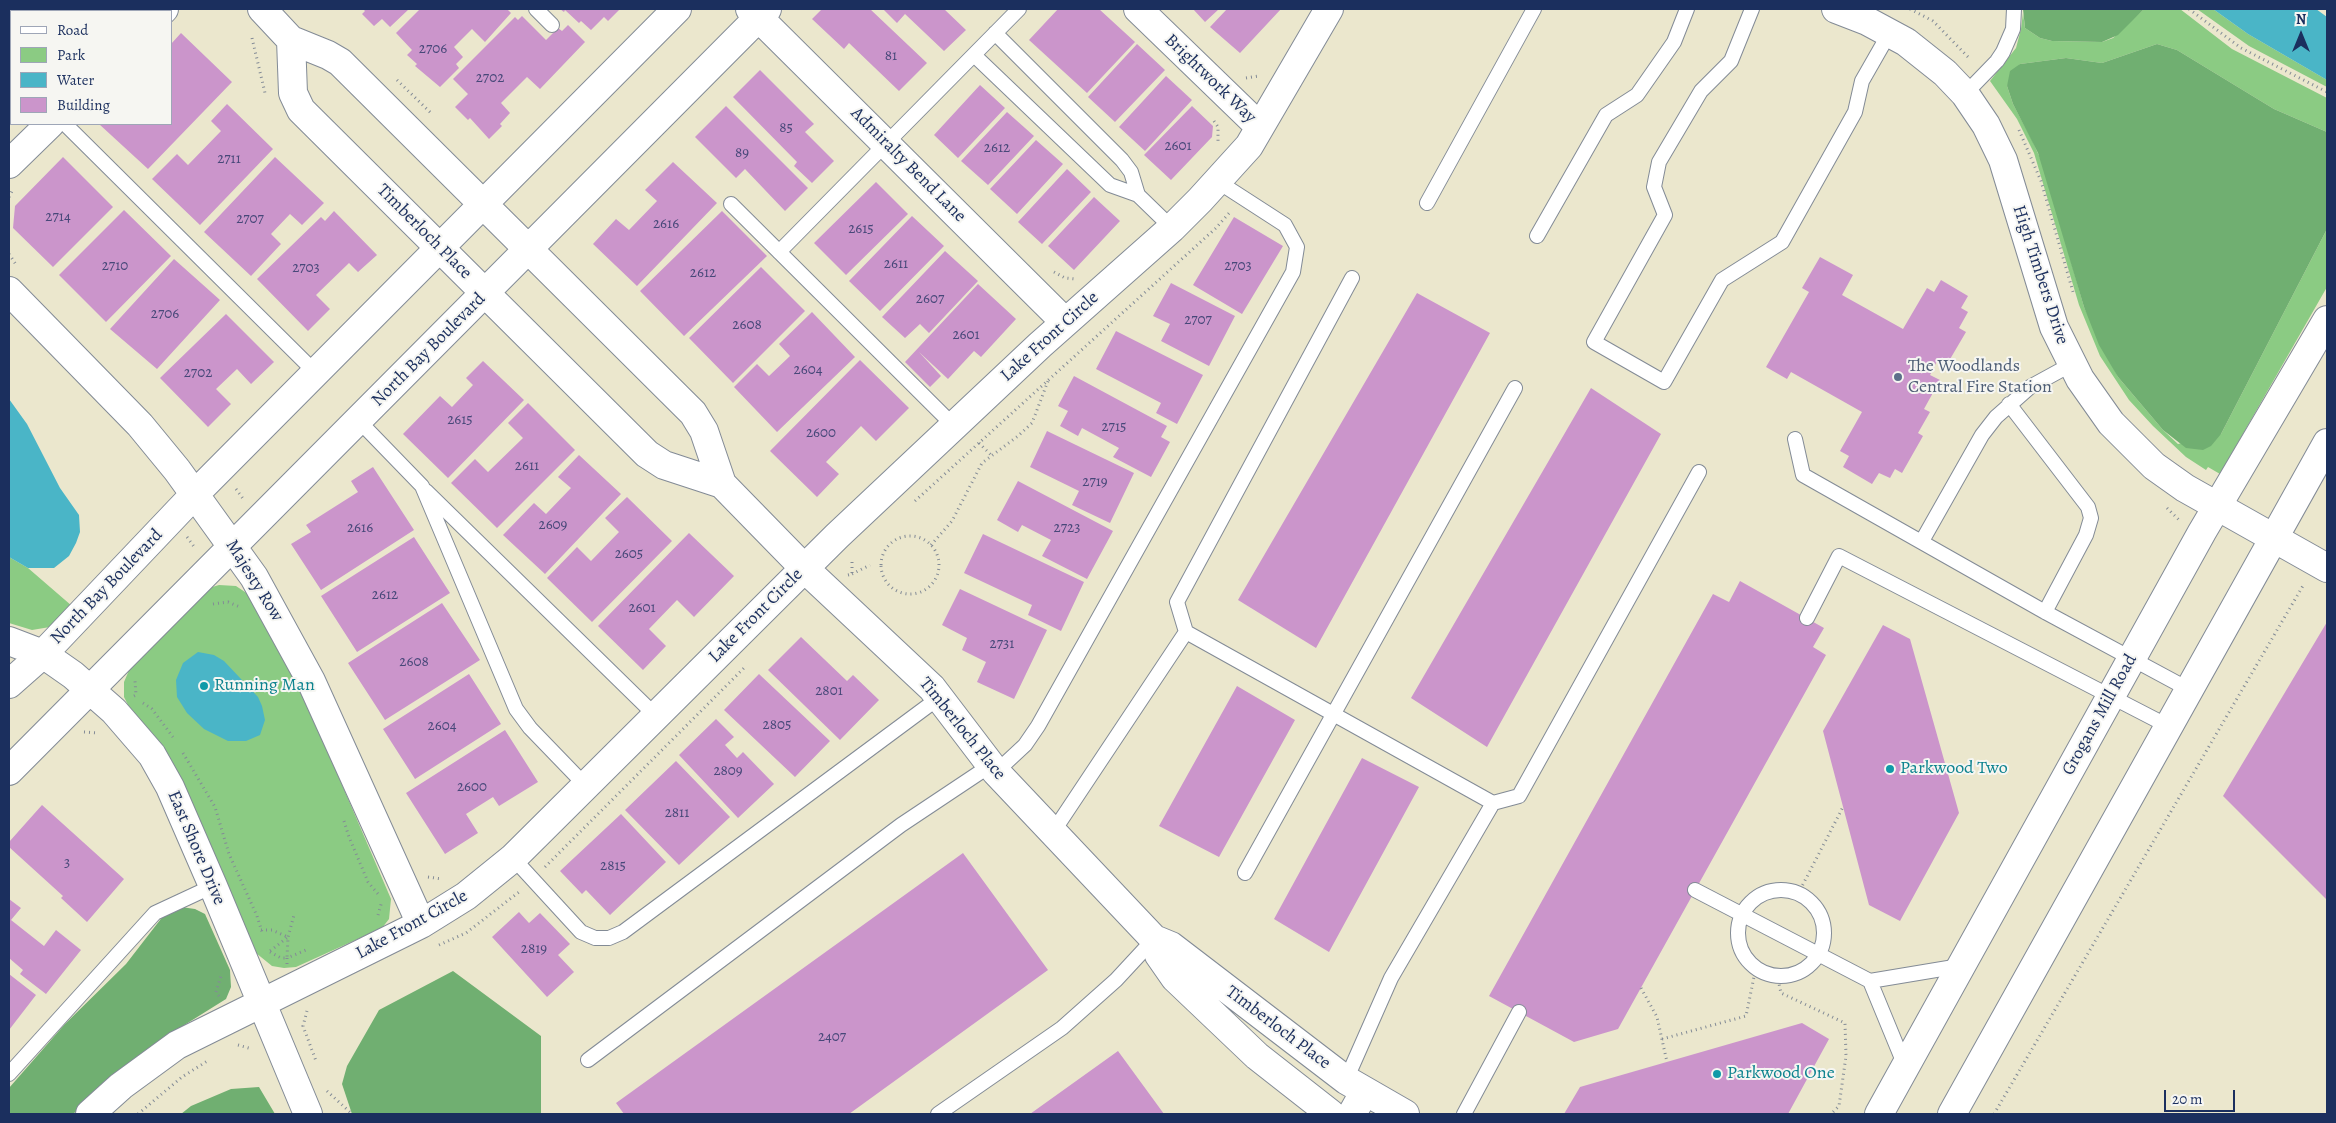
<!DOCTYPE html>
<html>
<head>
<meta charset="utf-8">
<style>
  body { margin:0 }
  #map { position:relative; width:2336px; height:1123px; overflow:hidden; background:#ebe7cd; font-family:Alegreya,serif }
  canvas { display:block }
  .frame { position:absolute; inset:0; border:10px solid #1b2f5e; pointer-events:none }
  .legend { position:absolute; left:10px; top:10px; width:162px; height:115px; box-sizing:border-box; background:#f6f6f2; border:1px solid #9ea6b7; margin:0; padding:6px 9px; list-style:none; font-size:15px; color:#1b2f5e }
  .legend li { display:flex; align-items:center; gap:10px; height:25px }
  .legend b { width:25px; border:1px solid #9ea6b7 }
  .north { position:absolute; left:2276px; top:10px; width:50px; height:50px; -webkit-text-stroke:4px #f6f6f2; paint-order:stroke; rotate:0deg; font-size:14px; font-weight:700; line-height:20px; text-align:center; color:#1b2f5e }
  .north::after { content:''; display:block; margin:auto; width:18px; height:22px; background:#1b2f5e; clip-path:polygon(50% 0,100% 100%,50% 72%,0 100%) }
  .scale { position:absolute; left:2164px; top:1090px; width:71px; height:22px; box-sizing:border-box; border:2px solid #1b2f5e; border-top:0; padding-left:6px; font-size:15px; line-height:18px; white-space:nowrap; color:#1b2f5e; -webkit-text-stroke:4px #f6f6f2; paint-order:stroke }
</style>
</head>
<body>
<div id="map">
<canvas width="2336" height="1123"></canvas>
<div class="frame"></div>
<ul class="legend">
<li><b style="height:6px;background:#fff"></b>Road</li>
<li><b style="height:14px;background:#8bcb83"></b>Park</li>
<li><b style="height:14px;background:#4ab5c7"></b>Water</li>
<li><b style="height:14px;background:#cb95cb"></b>Building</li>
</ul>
<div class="north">N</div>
<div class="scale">20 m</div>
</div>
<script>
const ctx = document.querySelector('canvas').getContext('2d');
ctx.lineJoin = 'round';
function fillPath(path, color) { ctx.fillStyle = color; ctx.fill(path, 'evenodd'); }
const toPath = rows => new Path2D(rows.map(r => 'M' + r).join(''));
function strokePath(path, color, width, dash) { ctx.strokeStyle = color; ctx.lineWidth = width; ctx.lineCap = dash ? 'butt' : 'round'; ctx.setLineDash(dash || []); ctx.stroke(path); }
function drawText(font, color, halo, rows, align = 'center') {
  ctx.font = font + ' Alegreya,serif'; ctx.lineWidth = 4; ctx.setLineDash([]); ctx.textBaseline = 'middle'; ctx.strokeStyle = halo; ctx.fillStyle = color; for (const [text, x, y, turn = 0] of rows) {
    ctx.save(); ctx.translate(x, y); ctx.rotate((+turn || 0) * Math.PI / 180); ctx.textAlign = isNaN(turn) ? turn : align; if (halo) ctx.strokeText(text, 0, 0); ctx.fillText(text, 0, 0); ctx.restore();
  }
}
fillPath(toPath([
  [2144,9,2180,9,2232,49,2327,98,2327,132,2274,109,2177,50,2157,44,2102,63,2066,58,2020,64,2007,86,2013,104,2032,140,2044,167,2084,307,2118,377,2163,430,2178,444,2221,434,2327,229,2327,287,2220,474,2208,467,2206,470,2186,457,2153,426,2129,400,2100,356,2079,305,2034,153,2017,119,1990,81,2016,48,2021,29,2023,13,2025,28,2040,38,2052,41,2102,42,2113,38],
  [2197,9,2213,9,2248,34,2327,80,2327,87,2249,46],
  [9,557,28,568,72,606,50,627,32,630,9,623],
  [219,585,236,586,251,596,298,682,391,899,389,919,382,928,296,967,284,968,272,966,256,953,184,785,163,749,128,705,124,697,124,682,130,668,209,588]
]), '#8bcb83');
fillPath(toPath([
  [9,9,81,9,78,11,11,11,11,78,9,80],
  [2023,9,2144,9,2118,35,2102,42,2052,41,2040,38,2025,28],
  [2157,44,2177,50,2274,109,2327,132,2327,229,2221,434,2211,446,2203,450,2186,448,2163,430,2118,377,2099,345,2084,307,2038,153,2013,104,2007,86,2010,71,2020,64,2066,58,2102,63],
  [181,907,195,909,205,914,230,970,231,987,226,999,170,1034,121,1071,73,1114,9,1114,9,1088,65,1024,126,964,167,911],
  [453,971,541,1036,541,1114,352,1114,342,1084,347,1066,379,1010],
  [259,1087,275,1114,181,1114,191,1106,231,1089]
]), '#70af71');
fillPath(toPath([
  [2213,9,2316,9,2327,17,2327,80,2248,34],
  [9,399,27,424,60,488,79,515,80,532,76,543,69,556,54,568,28,568,9,557],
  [198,652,214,655,224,661,258,697,262,706,265,720,260,735,246,741,228,741,204,729,187,713,177,697,176,680,183,663]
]), '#4ab5c7');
fillPath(toPath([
  [363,9,409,9,390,27,382,19,374,26,362,14,365,11],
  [420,9,507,9,511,13,485,42,472,29,454,47,463,57,456,64,459,68,440,87,415,66,417,64,407,55,412,50,396,33],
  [560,9,620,9,608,21,604,17,591,30,581,21,579,23,565,10,564,12],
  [822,9,870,9,927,63,899,91,849,43,844,49,812,19],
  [883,9,944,9,966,30,944,51,905,14,897,23],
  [1058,9,1099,9,1135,42,1087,93,1029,40],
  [1193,9,1219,9,1205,22],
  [1227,9,1281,9,1240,53,1210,27],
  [522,16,546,40,558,28,562,31,568,25,585,42,540,89,527,77,501,103,510,113,500,124,502,126,489,139,470,118,468,120,455,107,468,94,453,79,515,17,518,20],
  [181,33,232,82,148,169,99,124,171,124,171,44],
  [1137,44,1165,70,1115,122,1088,97],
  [760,70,814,124,805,132,834,161,812,183,794,166,797,162,733,97],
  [1166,76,1192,100,1145,151,1119,127],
  [980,85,1005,108,958,158,934,135],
  [227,104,273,149,200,225,152,179,177,154,188,165,221,131,211,121],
  [726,106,808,188,785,211,745,169,736,178,695,137],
  [1192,106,1213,126,1212,137,1171,180,1144,155],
  [1007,112,1034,136,988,185,961,161],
  [1036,140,1063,164,1017,214,990,189],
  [63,157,113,207,53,267,13,228,15,206],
  [275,157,324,203,302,225,290,214,271,234,281,244,251,276,204,232],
  [673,162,717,203,637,286,593,244,616,219,629,230,657,201,645,190],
  [1067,169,1091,192,1042,244,1018,222],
  [876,182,908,214,846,275,814,243],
  [1094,197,1120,221,1074,270,1048,246],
  [124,210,171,256,106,322,59,275],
  [334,211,377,255,358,272,349,263,316,295,330,309,308,331,257,279,321,217,325,221],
  [722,211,767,256,684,336,640,291],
  [912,216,944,246,880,311,849,281],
  [1234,217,1283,246,1242,314,1193,285],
  [945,251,978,281,929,333,920,324,905,338,882,317],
  [1820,257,1853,275,1842,295,1903,329,1927,288,1934,292,1941,280,1968,296,1961,308,1968,312,1959,328,1966,332,1946,366,1937,361,1930,375,1940,380,1924,409,1930,412,1918,433,1923,436,1902,473,1895,469,1890,478,1879,473,1872,484,1843,467,1849,456,1840,451,1862,412,1791,372,1787,379,1766,367,1809,292,1802,288],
  [174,259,220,300,157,369,110,329],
  [761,267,805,311,733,383,689,338],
  [1171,283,1235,316,1209,366,1161,341,1170,324,1153,316],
  [978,284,1016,319,981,357,974,351,948,379,919,352,941,376,930,387,905,362],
  [1417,293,1490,333,1316,648,1238,600],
  [812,312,855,357,777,432,734,387,757,364,769,376,790,356,779,344],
  [226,314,274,362,251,384,237,369,216,389,231,404,208,427,160,378],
  [1116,331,1203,375,1177,424,1156,413,1161,403,1096,369],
  [860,360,909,408,876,441,861,426,826,462,839,474,817,497,770,451],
  [483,361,524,400,448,478,403,434,440,396,452,407,473,385,466,378],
  [1074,376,1167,426,1161,437,1170,442,1151,477,1113,457,1119,448,1082,428,1078,436,1060,426,1068,411,1058,406],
  [1591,388,1661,434,1487,747,1411,698],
  [528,403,575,450,497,528,451,483,475,459,488,472,523,438,508,423],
  [1047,431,1134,473,1110,523,1072,505,1079,491,1030,467],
  [579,455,621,494,545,574,503,535,534,503,546,514,571,488,558,477],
  [373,467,414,530,321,590,291,544,311,532,306,525,358,492,351,481],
  [1018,481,1113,531,1087,579,1042,556,1051,540,1022,525,1018,532,997,520],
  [627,497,672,541,592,622,547,578,577,547,591,561,619,532,605,518],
  [689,533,734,576,694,617,677,600,649,629,666,646,643,670,598,626],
  [983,534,1084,582,1061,631,1028,615,1032,605,964,573],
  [414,537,450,593,357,652,321,596],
  [1740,581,1824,628,1813,647,1826,655,1618,1029,1574,1042,1489,996,1713,594,1729,602],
  [960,589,1047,630,1014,699,977,682,986,662,962,650,967,638,942,625],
  [442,603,480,660,385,720,348,663],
  [2327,622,2327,900,2223,796],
  [1883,625,1910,639,1959,813,1900,921,1869,905,1823,731],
  [801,637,847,681,853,675,879,700,840,740,768,670],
  [469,674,501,724,415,779,383,729],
  [759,674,830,741,795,777,724,710],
  [1237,686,1295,720,1219,857,1159,826],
  [716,719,734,737,725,745,737,758,743,752,774,784,738,818,679,755],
  [505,730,538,782,499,806,493,797,466,814,478,833,445,854,406,793],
  [1362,758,1419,787,1329,952,1274,919],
  [676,761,730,817,679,865,625,810],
  [42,805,124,879,87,922,61,898,63,896,9,847,9,842],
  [621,814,666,862,610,915,586,890,582,894,560,871],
  [963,853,1048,970,849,1114,624,1114,616,1103],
  [9,899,21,908,11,920,44,946,56,930,81,950,46,994,20,974,23,970,9,958],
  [519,912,529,923,540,913,570,944,558,955,574,972,547,997,492,937],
  [9,974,36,995,9,1030],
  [1802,1023,1829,1039,1788,1114,1564,1114,1580,1087],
  [1118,1051,1164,1114,1030,1114]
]), '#cb95cb');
const lane = toPath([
  [536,9,552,25],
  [1752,9,1731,61,1701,91,1659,162,1654,187,1665,215,1594,342,1664,382,1722,280,1782,242,1855,112,1862,81,1890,32],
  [995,33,1122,160,1131,172,1138,195],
  [974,55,1110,185,1138,195,1172,228],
  [1965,94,1997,61,2003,52,2013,29,2014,9],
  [65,124,317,374],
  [1427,203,1534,9],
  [731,204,953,425],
  [1537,236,1606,115,1637,95,1674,42,1687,9],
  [779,252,1019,9],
  [2009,404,2088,507,2091,518,2086,535,2045,612],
  [359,421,422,486,516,709,530,728,586,786],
  [1795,439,1803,475,2045,612,2188,689],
  [426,491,656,716],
  [1922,541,1982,435,1996,417,2030,387,2072,364],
  [1807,618,1839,556,2168,726],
  [1186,632,1493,803],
  [996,772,1025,745,1038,726,1293,272,1297,247,1285,225,1217,181],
  [1053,832,1186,632,1177,602,1352,278],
  [513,858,581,932,595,938,609,938,623,932,940,697],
  [1245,873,1515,388],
  [1695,890,1870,981,1960,966],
  '1738 933a43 43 0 1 1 86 0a43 43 0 1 1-86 0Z',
  [1870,981,1905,1066],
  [588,1060,901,825,991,765],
  [9,1074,155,913,213,886],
  [1346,1080,1391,978,1493,803,1519,796,1699,472],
  [938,1114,1062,1028,1116,980,1154,939],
  [1464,1114,1519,1012]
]);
const street = toPath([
  [262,9,291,40,328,55,340,62,693,413,704,431,722,484],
  [750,9,1065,322],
  [1138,9,1260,127],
  [1836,9,1867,21,1906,42,1945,73,1965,94,1986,125,2003,160,2054,327,2080,379,2111,423,2154,466,2185,488,2327,568],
  [162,11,164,9],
  [291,40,293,93,301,110,647,454,664,465,722,484,804,568,932,688,996,772,1154,939,1159,955,1175,978,1257,1056,1331,1114],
  [9,164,50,124],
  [9,291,140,425,177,470,254,577,311,681,421,924],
  [9,641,43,654,73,675,114,711,152,755,170,787,213,886,308,1114],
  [9,684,43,654,195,494,677,9],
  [9,771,767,9],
  [1154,939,1171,946,1346,1080,1405,1114],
  [90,1114,121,1086,177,1045,421,924,466,896,513,858,837,536,1040,345,1172,228,1200,200,1249,146,1329,9],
  [1352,1114,1365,1091]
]);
const secondary = toPath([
  [1879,1114,2202,532,2327,320],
  [1952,1114,2327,443]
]);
strokePath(lane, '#838b96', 16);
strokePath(street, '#838b96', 30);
strokePath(secondary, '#838b96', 30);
strokePath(toPath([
  [1910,9,1933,21,1970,59],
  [2189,9,2241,48,2327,92],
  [128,11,130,9],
  [252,38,265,93],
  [1246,78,1259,76],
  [397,80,432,114],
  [1214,121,1218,127,1218,141],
  [2019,130,2041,181,2073,292],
  [9,197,13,189],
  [9,254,17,266],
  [1054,272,1065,278,1075,279],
  [979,443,991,455],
  [236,489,244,500],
  [915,501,1216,228,1230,212],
  [2167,508,2179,520],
  '881 565a29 29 0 1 1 58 0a29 29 0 1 1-58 0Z',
  [187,537,195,548],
  [931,545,952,521,982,463,1018,436,1032,423,1048,381],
  [852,574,870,565],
  [848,575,852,574,852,559],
  [213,604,228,602,240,607],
  [134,696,136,695,135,681],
  [143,703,152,709,173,737],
  [84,732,98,733],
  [183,753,215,807,229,854,257,916,262,932],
  [344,821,349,837,368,882,378,894],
  [545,867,744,668],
  [428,877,442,879],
  [1798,894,1843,807],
  [378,915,382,901],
  [261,930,272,930,288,937,270,951,268,949],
  [439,945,466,933,519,892],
  [270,952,281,958,287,958,288,937,294,915],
  [287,964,287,958,306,950],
  [1777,975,1781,993,1845,1023,1846,1056,1839,1106,1831,1114],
  [1641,988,1657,1017,1667,1062],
  [219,996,216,992,221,976,224,976],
  [307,1011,303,1026,316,1061],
  [1662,1039,1746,1016,1756,967],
  [238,1045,252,1049],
  [327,1091,352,1114],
  [138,1114,182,1077,209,1060],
  [1994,1114,2304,584]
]), '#838b96', 3, [1, 4]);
strokePath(lane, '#fff', 14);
strokePath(street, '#fff', 28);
strokePath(secondary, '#fff', 28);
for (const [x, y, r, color] of [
  [1898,377,5,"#5c6f8a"],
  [204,686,5,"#0f9aa8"],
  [1890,769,5,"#0f9aa8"],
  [1717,1074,5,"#0f9aa8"]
]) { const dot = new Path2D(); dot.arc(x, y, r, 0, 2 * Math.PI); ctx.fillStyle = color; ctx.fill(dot); strokePath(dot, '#f6f6f2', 2); }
drawText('15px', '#474879', null, [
  ["2706",433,49],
  ["81",891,56],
  ["2702",490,78],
  ["85",786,128],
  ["2601",1178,146],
  ["2612",997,148],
  ["89",742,153],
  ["2711",229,159],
  ["2714",58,217],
  ["2707",250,219],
  ["2616",666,224],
  ["2615",861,229],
  ["2611",896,264],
  ["2710",115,266],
  ["2703",1238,266],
  ["2703",306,268],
  ["2612",703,273],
  ["2607",930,299],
  ["2706",165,314],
  ["2707",1198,320],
  ["2608",747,325],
  ["2601",966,335],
  ["2604",808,370],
  ["2702",198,373],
  ["2615",460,420],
  ["2715",1114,427],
  ["2600",821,433],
  ["2611",527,466],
  ["2719",1095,482],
  ["2609",553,525],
  ["2616",360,528],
  ["2723",1067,528],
  ["2605",629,554],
  ["2612",385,595],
  ["2601",642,608],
  ["2731",1002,644],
  ["2608",414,662],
  ["2801",829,691],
  ["2805",777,725],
  ["2604",442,726],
  ["2809",728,771],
  ["2600",472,787],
  ["2811",677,813],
  ["3",67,863],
  ["2815",613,866],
  ["2819",534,949],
  ["2407",832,1037]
]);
drawText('18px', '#1b2f5e', '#f6f6f2', [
  ["Brightwork Way",1210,79,44],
  ["Admiralty Bend Lane",908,165,45],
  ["Timberloch Place",424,232,45],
  ["High Timbers Drive",2040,275,72],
  ["Lake Front Circle",1050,337,-42],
  ["North Bay Boulevard",429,350,-45],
  ["Majesty Row",254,581,58],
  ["North Bay Boulevard",107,587,-46],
  ["Lake Front Circle",756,616,-45],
  ["Grogans Mill Road",2100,715,-61],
  ["Timberloch Place",962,729,51],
  ["East Shore Drive",196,848,67],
  ["Lake Front Circle",412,925,-29],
  ["Timberloch Place",1278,1028,37]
]);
drawText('18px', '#4e5e75', '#f6f6f2', [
  ["The Woodlands",1908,367],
  ["Central Fire Station",1908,388]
], 'left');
drawText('18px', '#0d838f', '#f6f6f2', [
  ["Running Man",214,686],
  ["Parkwood Two",1900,769],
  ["Parkwood One",1727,1074]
], 'left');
</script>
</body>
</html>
